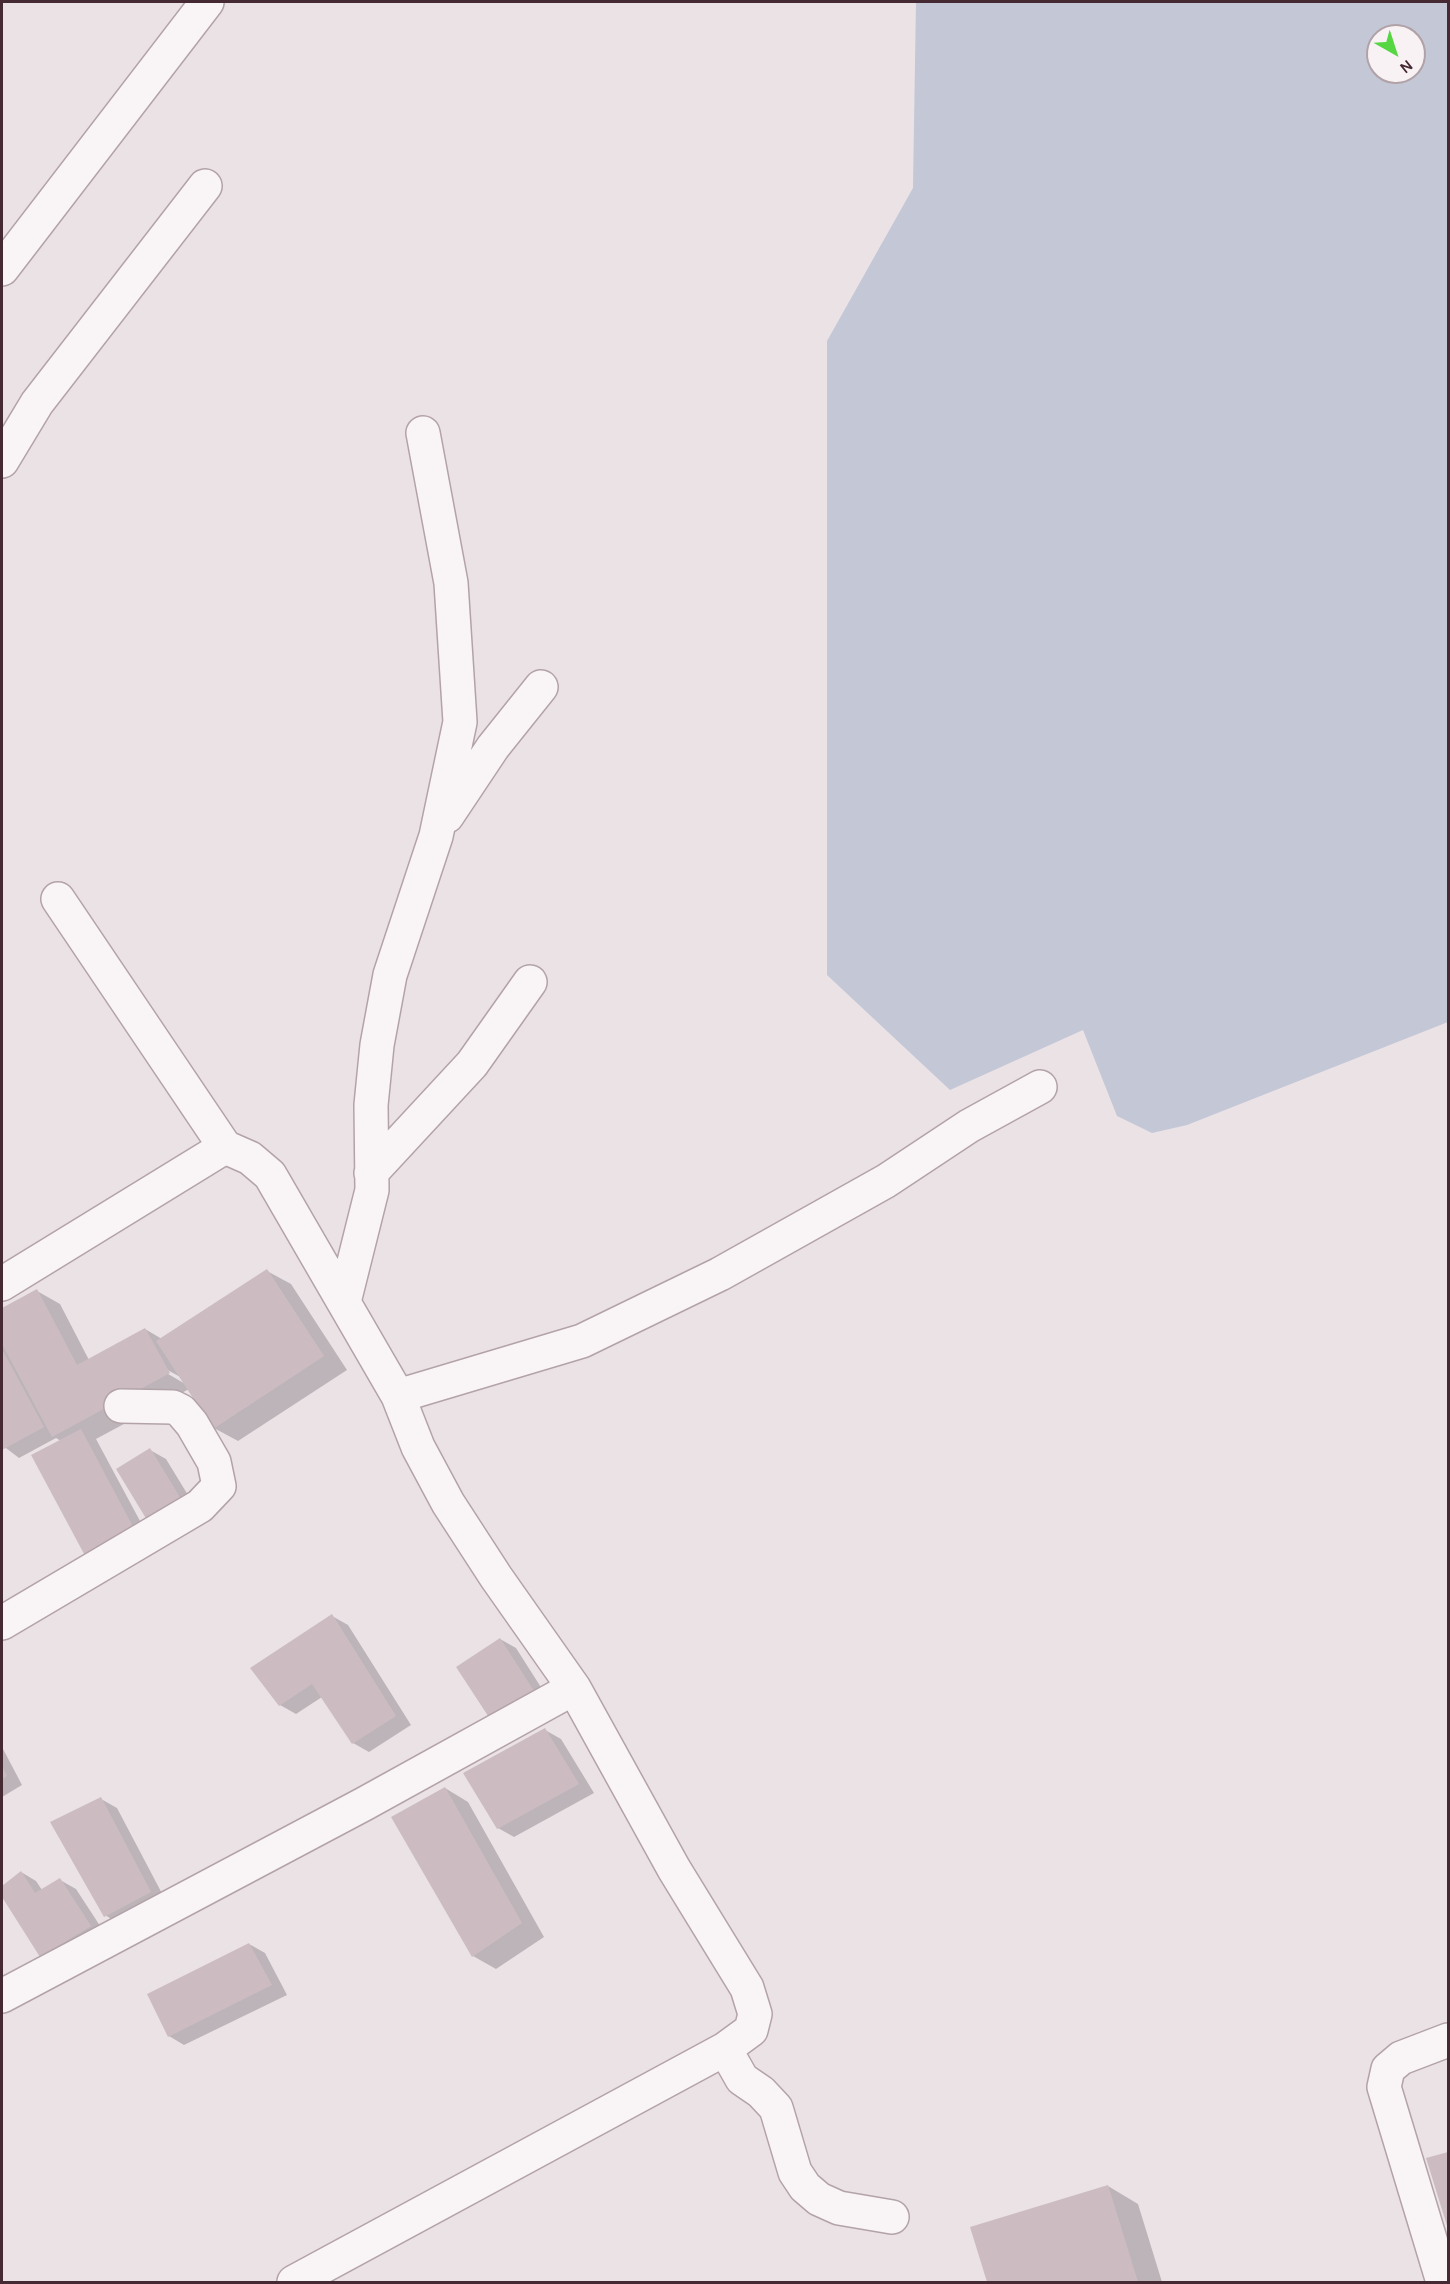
<!DOCTYPE html>
<html>
<head>
<meta charset="utf-8">
<style>
  body { margin:0 }
  #map { position:relative; width:1450px; height:2284px; overflow:hidden; background:#ebe2e6; font-family:Karla,sans-serif }
  canvas { display:block }
  .frame { position:absolute; inset:0; border:3px solid #452933; pointer-events:none }
  .north { position:absolute; left:1366px; top:24px; width:60px; height:60px; box-sizing:border-box; background:#f8f2f5; border:2px solid #b0a2a7; border-radius:50%; rotate:141deg; font-size:16px; font-weight:700; line-height:24px; text-align:center; color:#452933 }
  .north::after { content:''; display:block; margin:auto; width:21px; height:27px; background:#55d642; clip-path:polygon(50% 0,100% 100%,50% 72%,0 100%) }
</style>
</head>
<body>
<div id="map">
<canvas width="1450" height="2284"></canvas>
<div class="frame"></div>
<div class="north">N</div>
</div>
<script>
const ctx = document.querySelector('canvas').getContext('2d');
ctx.lineJoin = 'round';
function fillPath(path, color) { ctx.fillStyle = color; ctx.fill(path, 'evenodd'); }
const toPath = rows => new Path2D(rows.map(r => 'M' + r).join(''));
function strokePath(path, color, width, dash) { ctx.strokeStyle = color; ctx.lineWidth = width; ctx.lineCap = dash ? 'butt' : 'round'; ctx.setLineDash(dash || []); ctx.stroke(path); }
fillPath(toPath([
  [916,2,1448,2,1448,1022,1187,1125,1152,1133,1117,1116,1083,1030,950,1090,827,975,827,341,913,188],
  [1378,36,1414,36,1414,72,1378,72]
]), '#c3c7d6');
fillPath(toPath([
  [267,1271,291,1284,347,1370,238,1441,214,1428,189,1389,96,1439,154,1547,107,1573,61,1441,56,1438,19,1458,2,1445,2,1310,37,1291,60,1304,89,1360,145,1329,162,1339],
  [164,1368,182,1378,187,1385,163,1371],
  [150,1450,166,1459,202,1518,118,1470],
  [332,1616,348,1625,411,1725,369,1752,353,1743,322,1697,296,1714,280,1705],
  [500,1639,516,1648,551,1703,508,1730],
  [545,1730,561,1739,594,1793,514,1837,498,1828],
  [2,1747,22,1785,2,1797],
  [445,1788,468,1802,544,1937,496,1969,473,1956],
  [101,1799,117,1808,166,1901,121,1925,105,1915],
  [21,1872,36,1881,42,1890,60,1880,76,1889,106,1935,57,1965,41,1956,2,1895,2,1888],
  [249,1944,265,1953,287,1995,184,2045,169,2036],
  [1448,2154,1448,2226,1428,2159],
  [1108,2186,1138,2204,1162,2282,989,2282,972,2228]
]), '#0003');
fillPath(toPath([
  [267,1269,324,1356,213,1429,156,1341],
  [37,1289,77,1365,145,1328,170,1373,52,1437,2,1344,2,1308],
  [2,1349,44,1427,2,1450],
  [81,1429,139,1538,90,1565,31,1455],
  [150,1448,187,1509,153,1530,116,1469],
  [332,1614,396,1716,352,1744,312,1684,279,1706,250,1668],
  [500,1638,536,1694,492,1722,456,1667],
  [545,1728,579,1784,497,1829,463,1773],
  [2,1766,7,1776,2,1779],
  [445,1787,522,1923,472,1957,391,1817],
  [101,1797,151,1892,104,1917,50,1822],
  [21,1871,35,1893,60,1878,91,1926,40,1957,2,1897,2,1886],
  [249,1943,272,1985,168,2037,147,1994],
  [1448,2152,1448,2229,1426,2158],
  [1108,2185,1138,2282,987,2282,970,2227]
]), '#ccbcc2');
const minor = toPath([
  [2,269,207,2],
  [2,461,37,403,205,186],
  [447,816,493,747,541,687],
  [58,899,225,1147,250,1158,270,1175,398,1396,418,1447,448,1503,496,1577,574,1688,674,1869,747,1988,755,2014,751,2030,725,2049,294,2282],
  [371,1173,472,1064,530,982],
  [2,1284,225,1147],
  [344,1302,372,1190,371,1105,377,1045,390,975,436,836,460,722,451,583,423,433],
  [398,1396,582,1341,720,1274,886,1181,969,1126,1040,1087],
  [2,1623,200,1506,219,1486,214,1462,192,1424,181,1411,173,1407,121,1406],
  [2,1996,364,1804,574,1688],
  [725,2049,742,2079,761,2092,776,2108,795,2172,805,2187,819,2199,839,2208,892,2217],
  [1443,2282,1384,2087,1388,2069,1401,2058,1448,2040]
]);
strokePath(minor, '#b3a3a9', 36);
strokePath(minor, '#f9f5f7', 33);
</script>
</body>
</html>
